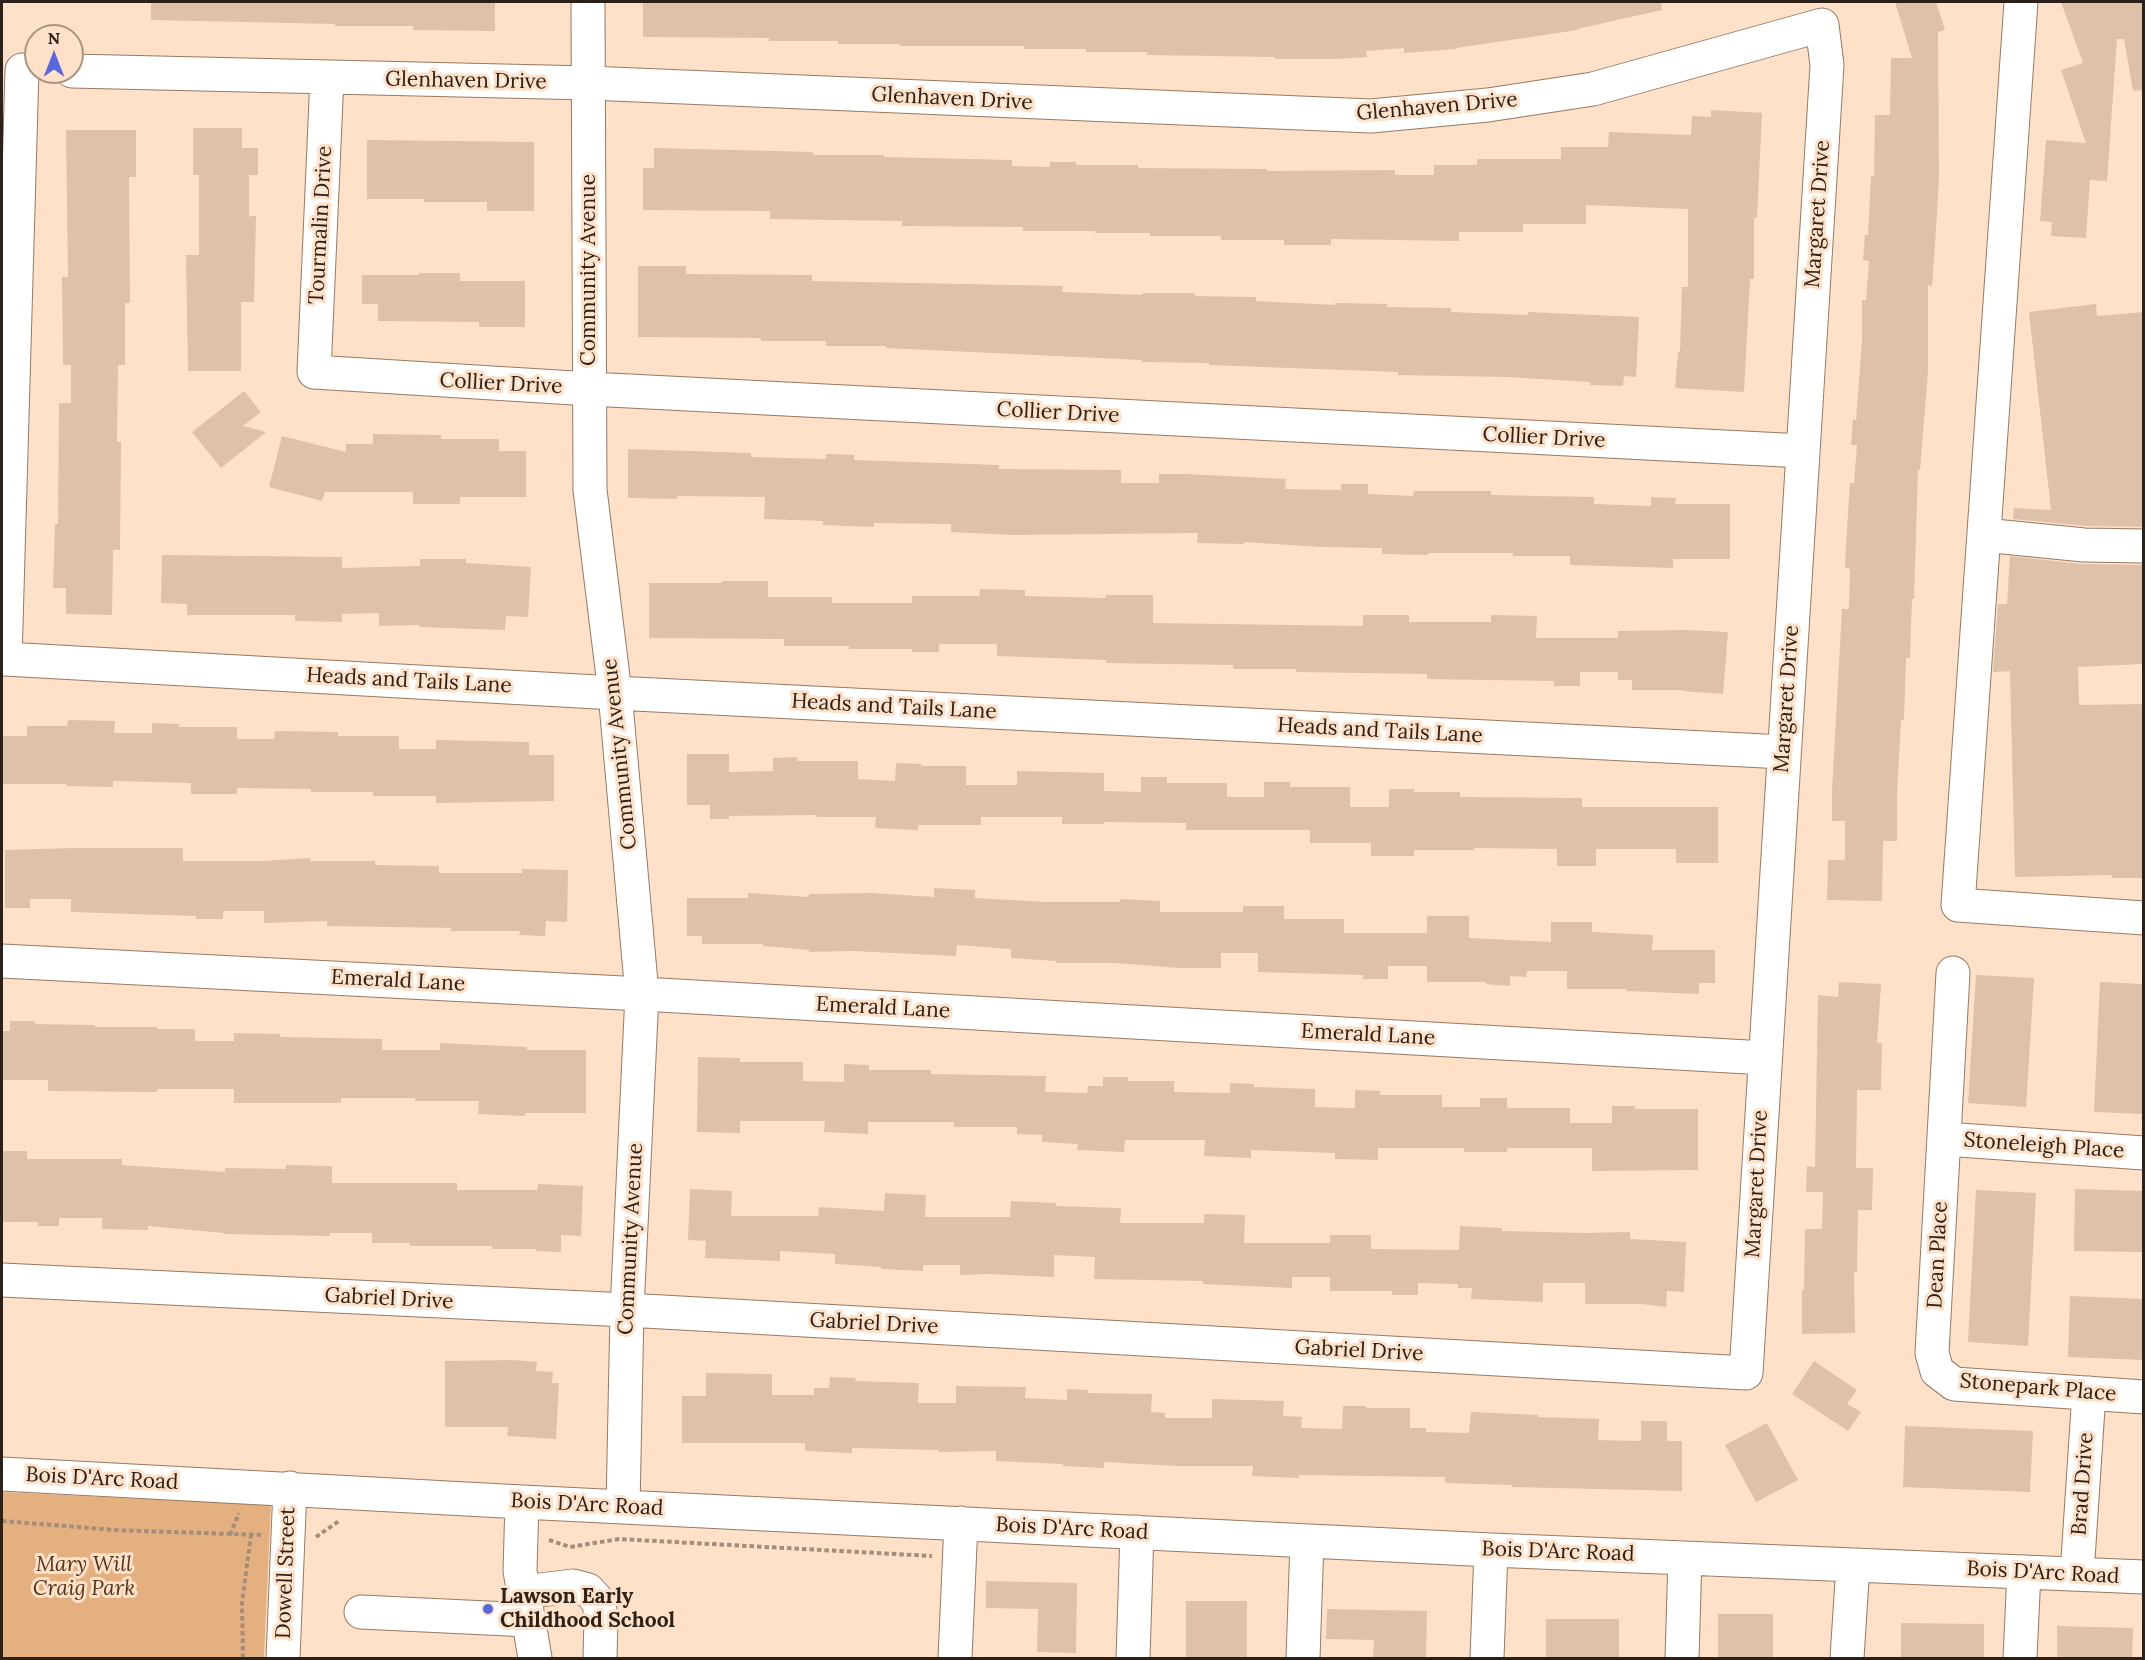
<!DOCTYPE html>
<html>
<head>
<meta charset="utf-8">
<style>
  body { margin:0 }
  #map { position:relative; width:2145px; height:1660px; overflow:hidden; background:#fee1c8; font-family:Lora,serif }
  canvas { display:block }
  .frame { position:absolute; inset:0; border:3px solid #2c2118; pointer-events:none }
  .north { position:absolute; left:24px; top:24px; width:60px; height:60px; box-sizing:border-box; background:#fee1c8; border:2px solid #aa9482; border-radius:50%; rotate:0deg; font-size:16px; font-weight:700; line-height:24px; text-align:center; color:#2c2118 }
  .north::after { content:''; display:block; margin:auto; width:21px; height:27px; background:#5669df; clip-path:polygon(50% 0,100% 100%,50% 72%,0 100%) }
</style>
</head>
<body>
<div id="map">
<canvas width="2145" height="1660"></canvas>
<div class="frame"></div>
<div class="north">N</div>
</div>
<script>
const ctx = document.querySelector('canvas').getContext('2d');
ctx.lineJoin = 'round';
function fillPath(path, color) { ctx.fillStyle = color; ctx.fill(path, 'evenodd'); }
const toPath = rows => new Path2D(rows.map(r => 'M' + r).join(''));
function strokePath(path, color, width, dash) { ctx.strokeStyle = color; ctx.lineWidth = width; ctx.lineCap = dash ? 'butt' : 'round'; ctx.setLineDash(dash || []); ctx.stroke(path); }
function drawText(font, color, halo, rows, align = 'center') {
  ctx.font = font + ' Lora,serif'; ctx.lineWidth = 6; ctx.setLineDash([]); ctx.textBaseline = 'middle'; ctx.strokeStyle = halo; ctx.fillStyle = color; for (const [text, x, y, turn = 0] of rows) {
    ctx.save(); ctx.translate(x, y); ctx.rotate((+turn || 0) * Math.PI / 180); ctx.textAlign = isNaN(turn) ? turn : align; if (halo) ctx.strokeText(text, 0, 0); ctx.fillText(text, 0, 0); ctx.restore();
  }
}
fillPath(toPath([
  [2,1492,271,1505,264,1658,2,1658]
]), '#e5b080');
fillPath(toPath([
  [151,2,495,2,495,31,413,30,413,26,335,26,335,24,151,20],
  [643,2,1661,2,1662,10,1577,29,1578,30,1456,48,1456,49,1404,53,1404,48,1366,51,1367,57,1335,59,1275,59,1275,57,1147,55,1147,52,1086,52,1086,49,1024,49,1024,46,900,46,900,44,838,44,838,41,769,41,769,38,643,37],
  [1895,2,1936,2,1945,30,1938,32,1939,178,1936,230,1932,286,1928,285,1928,372,1920,470,1918,470,1914,599,1912,599,1910,658,1906,658,1904,720,1901,720,1897,794,1897,841,1883,841,1882,901,1827,900,1828,860,1845,860,1845,821,1832,821,1832,791,1842,609,1849,609,1850,569,1845,568,1846,545,1850,483,1854,483,1857,445,1851,445,1853,419,1856,420,1862,341,1862,300,1866,300,1869,261,1863,260,1865,235,1868,235,1871,176,1874,176,1875,115,1890,115,1891,58,1912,58],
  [2061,2,2144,2,2144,90,2133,91,2124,39,2117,39,2107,181,2090,180,2086,238,2051,236,2052,222,2040,221,2046,140,2086,143,2061,70,2083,63],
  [1711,110,1762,113,1757,218,1754,218,1754,279,1750,279,1744,392,1675,388,1678,352,1680,352,1682,287,1688,287,1688,209,1586,205,1586,224,1523,224,1523,232,1459,232,1459,241,1331,239,1331,245,1284,245,1284,240,1221,240,1221,236,1150,236,1150,233,1095,233,1095,231,1023,231,1023,227,902,226,902,221,770,219,770,211,643,210,643,168,654,168,654,148,813,152,813,155,884,155,884,157,1012,160,1012,166,1050,167,1050,162,1076,162,1076,165,1138,165,1138,168,1267,169,1267,171,1395,170,1395,175,1434,175,1434,165,1477,165,1477,159,1561,159,1561,147,1608,147,1609,132,1691,135,1692,116,1711,117],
  [193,128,242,128,242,148,258,148,258,175,249,175,249,216,256,216,254,302,241,302,241,371,188,371,186,255,199,255,199,175,193,175],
  [66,130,136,130,136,177,129,177,130,303,125,303,125,365,118,365,117,442,121,442,120,550,113,550,112,615,66,614,66,588,53,588,55,524,58,524,59,403,71,403,71,365,63,365,62,277,68,277],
  [367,140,534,142,534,211,487,211,487,202,424,202,424,199,367,199],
  [638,266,686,266,686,274,812,275,812,281,1063,286,1062,292,1143,295,1143,293,1195,293,1195,296,1256,297,1256,301,1335,305,1335,303,1387,304,1387,307,1451,308,1451,312,1528,315,1528,312,1639,317,1636,377,1624,376,1623,386,1590,385,1590,382,1508,377,1398,375,1398,372,1209,365,1209,363,1142,362,1142,360,886,348,886,346,826,346,826,341,761,341,761,338,638,337],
  [419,273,460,273,460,281,525,281,525,327,479,327,479,322,378,321,378,304,362,304,362,275,419,275],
  [2096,304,2097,316,2144,312,2144,527,2085,526,2013,519,2014,508,2051,510,2029,312],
  [244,391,261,412,243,426,266,432,221,468,192,432],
  [373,434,441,435,441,439,499,439,499,451,526,451,526,497,460,497,460,504,413,504,413,492,325,492,322,501,269,487,282,436,346,452,346,444,373,444],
  [628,449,751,453,751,457,826,459,826,454,854,455,854,460,999,465,999,469,1121,470,1121,483,1159,483,1159,474,1186,474,1286,479,1285,489,1341,490,1341,484,1368,484,1368,494,1413,496,1414,491,1491,491,1491,495,1594,497,1594,504,1651,506,1651,497,1676,498,1675,504,1730,504,1730,559,1673,559,1673,568,1570,565,1570,556,1513,556,1513,553,1428,553,1428,555,1382,554,1382,548,1321,547,1244,542,1244,544,1197,543,1198,533,1013,535,951,532,951,524,874,523,874,527,823,525,823,521,764,519,765,497,677,496,677,499,628,498],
  [162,555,342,557,342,568,420,566,420,559,466,559,466,563,531,567,528,617,506,616,505,630,419,627,419,625,379,626,379,613,342,614,342,622,295,621,295,615,187,615,187,604,161,603],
  [2010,556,2082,564,2144,565,2144,664,2078,667,2079,705,2144,704,2144,878,2112,878,2112,875,2015,877,2010,671,1993,672,1993,669,1998,604,2007,604],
  [722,581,768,581,768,597,832,597,832,603,912,603,912,596,979,596,980,589,1025,590,1025,596,1106,598,1106,595,1153,595,1153,623,1363,626,1363,615,1409,615,1409,622,1491,622,1491,615,1537,616,1536,638,1618,638,1618,631,1686,630,1728,632,1723,694,1682,691,1682,690,1632,690,1632,680,1618,680,1618,672,1580,672,1580,686,1554,686,1554,681,1427,679,1427,674,1296,672,1296,669,1233,669,1233,665,1106,663,1106,660,997,656,997,644,939,644,939,652,912,652,912,649,849,649,849,646,784,646,784,639,649,638,649,583,722,583],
  [68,720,115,721,114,733,152,733,152,723,179,724,179,727,237,727,237,739,274,739,275,731,338,732,338,736,399,736,399,749,436,749,436,740,529,742,529,755,554,755,554,801,436,803,436,796,373,796,373,792,311,792,311,789,237,788,237,794,191,794,191,783,113,781,113,787,66,786,67,784,2,784,2,736,27,736,27,726,67,726],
  [687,754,729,754,729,772,773,771,773,758,797,757,797,761,858,761,858,779,895,781,896,763,922,764,921,766,966,766,966,785,1017,785,1017,771,1104,773,1104,791,1141,792,1141,777,1167,777,1167,783,1227,783,1227,797,1264,797,1264,782,1290,782,1290,787,1350,787,1350,807,1389,807,1389,789,1414,789,1414,792,1460,792,1460,797,1582,798,1582,807,1718,807,1718,863,1676,863,1676,849,1596,849,1596,866,1557,866,1557,849,1474,848,1474,850,1414,850,1414,856,1371,856,1371,843,1310,843,1310,830,1186,830,1186,823,1104,822,1104,824,1062,824,1062,817,981,817,981,825,918,825,918,830,875,828,876,817,817,817,817,815,729,816,729,819,710,819,710,805,687,805],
  [72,848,183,848,183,861,262,861,310,858,310,861,375,861,375,865,439,866,439,873,522,873,522,869,568,870,567,922,546,921,545,936,519,935,520,931,451,931,451,928,327,926,327,921,264,923,264,911,223,911,223,919,196,919,196,916,71,912,71,899,30,899,30,908,5,908,5,850],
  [934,888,975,890,975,898,1044,902,1120,902,1120,899,1160,901,1160,912,1243,912,1243,906,1284,906,1284,919,1344,919,1344,933,1427,933,1427,916,1469,916,1469,938,1551,942,1551,922,1592,922,1592,932,1653,935,1652,950,1715,950,1715,983,1699,983,1699,994,1626,991,1626,989,1567,989,1567,971,1527,971,1526,977,1510,976,1510,986,1486,984,1486,982,1427,982,1427,966,1388,966,1388,979,1363,979,1363,975,1258,972,1258,953,1221,953,1221,968,1179,968,1116,963,1056,963,1056,961,1011,958,1011,949,957,945,956,956,852,951,809,952,809,950,763,946,763,944,702,944,702,936,687,936,687,898,748,898,748,893,809,897,809,894,872,893,934,897],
  [1976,975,2034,978,2026,1107,1968,1103],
  [1839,982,1881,984,1877,1043,1882,1043,1881,1090,1857,1090,1856,1168,1873,1168,1872,1210,1858,1210,1857,1272,1854,1272,1855,1333,1802,1334,1802,1290,1804,1290,1805,1229,1822,1229,1823,1192,1806,1192,1807,1166,1815,1167,1818,995,1838,997],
  [2100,982,2144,984,2144,1114,2094,1112],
  [10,1021,35,1021,35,1024,95,1025,95,1027,157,1027,157,1029,195,1029,195,1041,234,1041,234,1033,280,1034,280,1037,382,1039,382,1050,440,1050,440,1043,527,1047,527,1050,586,1050,586,1113,525,1113,525,1116,478,1114,479,1101,415,1101,415,1098,341,1098,341,1103,234,1103,234,1089,157,1089,157,1092,48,1091,48,1080,2,1080,2,1031,10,1031],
  [698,1057,740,1058,740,1062,803,1062,803,1081,844,1082,844,1064,869,1065,869,1070,931,1070,931,1074,1046,1076,1045,1092,1087,1093,1088,1086,1103,1086,1103,1077,1128,1077,1128,1081,1174,1081,1174,1092,1230,1093,1230,1083,1254,1084,1254,1087,1315,1089,1315,1107,1355,1108,1355,1090,1380,1091,1380,1095,1442,1095,1442,1107,1480,1107,1480,1098,1507,1098,1507,1108,1570,1108,1570,1123,1612,1123,1612,1106,1635,1106,1635,1109,1698,1109,1698,1170,1592,1171,1592,1148,1507,1148,1507,1152,1464,1152,1464,1148,1378,1148,1378,1160,1335,1159,1335,1153,1251,1150,1251,1158,1204,1156,1205,1140,1125,1140,1124,1152,1077,1150,1078,1144,1042,1142,1042,1135,1017,1134,1017,1127,954,1127,954,1122,868,1122,868,1134,824,1132,825,1121,740,1121,740,1133,697,1132],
  [2,1151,27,1151,27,1159,122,1159,122,1165,225,1172,225,1168,286,1169,286,1165,332,1166,332,1183,457,1183,457,1190,537,1190,538,1184,583,1186,581,1236,561,1235,561,1252,536,1251,536,1249,492,1249,492,1246,410,1246,410,1243,372,1243,372,1233,330,1233,330,1236,271,1235,224,1234,224,1233,148,1226,148,1230,102,1229,102,1218,59,1218,59,1226,38,1226,38,1222,2,1222],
  [690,1189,732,1191,731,1216,818,1216,819,1207,884,1211,885,1193,926,1195,925,1217,1010,1217,1011,1201,1056,1203,1056,1206,1121,1208,1120,1223,1204,1223,1204,1214,1245,1215,1244,1243,1330,1243,1330,1235,1371,1235,1371,1249,1459,1250,1460,1226,1502,1228,1502,1231,1585,1233,1630,1232,1630,1239,1686,1242,1684,1292,1667,1291,1666,1307,1642,1304,1585,1304,1585,1283,1543,1283,1543,1302,1471,1299,1472,1288,1458,1288,1458,1284,1418,1283,1418,1295,1392,1295,1392,1291,1330,1291,1330,1277,1292,1277,1292,1288,1203,1284,1203,1281,1094,1279,1095,1257,1054,1255,1054,1277,988,1274,960,1275,960,1265,923,1265,923,1271,881,1269,881,1267,835,1264,835,1254,780,1251,780,1261,705,1258,706,1241,688,1240],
  [2075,1189,2144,1191,2144,1252,2074,1251],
  [1976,1190,2036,1193,2028,1346,1968,1342],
  [2070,1296,2144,1299,2144,1360,2068,1357],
  [512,1360,537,1362,536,1371,553,1372,552,1383,559,1383,556,1439,507,1436,508,1427,445,1427,445,1361],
  [1814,1361,1857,1390,1847,1404,1861,1412,1848,1431,1792,1394],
  [706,1373,772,1374,772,1395,814,1395,814,1388,829,1388,830,1377,856,1378,855,1381,919,1383,918,1403,956,1403,956,1386,1026,1387,1025,1398,1067,1400,1067,1389,1088,1390,1088,1393,1152,1394,1151,1412,1165,1413,1165,1418,1212,1418,1212,1399,1284,1401,1283,1416,1302,1417,1301,1428,1342,1429,1343,1406,1366,1406,1366,1408,1410,1408,1410,1428,1426,1428,1426,1432,1469,1433,1471,1412,1538,1415,1538,1417,1599,1419,1598,1440,1641,1441,1641,1421,1667,1421,1667,1441,1682,1441,1682,1491,1512,1487,1512,1485,1445,1483,1445,1477,1299,1475,1299,1478,1252,1476,1253,1466,1177,1466,1104,1462,1104,1468,1063,1466,1063,1464,996,1461,996,1451,938,1452,938,1450,852,1448,852,1453,805,1451,805,1443,682,1443,682,1396,706,1396],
  [1767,1423,1798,1480,1756,1502,1725,1445],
  [1905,1426,2033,1431,2030,1492,1903,1487],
  [986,1581,1077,1583,1076,1653,1037,1652,1038,1609,986,1608],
  [1186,1601,1247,1601,1247,1659,1186,1659],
  [1327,1609,1427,1611,1426,1659,1373,1659,1374,1640,1326,1639],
  [1718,1614,1773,1614,1773,1659,1718,1659],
  [1546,1619,1619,1619,1619,1659,1546,1659],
  [1901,1623,1984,1624,1984,1659,1901,1659],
  [2057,1626,2133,1628,2132,1659,2057,1657]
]), '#dec1a9');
const minor = toPath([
  [588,2,590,490,615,693,642,994,627,1310,623,1507],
  [2021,2,1958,905,2144,918],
  [22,70,5,659,615,693,1784,752],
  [327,77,314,372,590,389,1803,451],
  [1984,535,2084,545,2144,546],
  [2,961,642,994,1765,1058],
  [1953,973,1932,1353,1937,1371,1954,1384,2144,1397],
  [1945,1139,2144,1153],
  [2,1280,627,1310,1746,1373,1827,65,1822,25,1593,89,1488,105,1371,116,589,83,72,71],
  [2,1474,522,1502,1491,1550,2144,1577],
  [522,1502,520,1571,535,1658],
  [2077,1574,2089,1393],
  [524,1592,573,1586,588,1590,599,1602,601,1619,600,1658],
  [361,1612,529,1620],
  [283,1658,290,1488],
  [955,1658,961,1523],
  [1133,1658,1137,1532],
  [1303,1658,1307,1541],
  [1487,1658,1491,1550],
  [1682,1658,1685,1558],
  [1847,1658,1853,1565],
  [2020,1658,2024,1572]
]);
strokePath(minor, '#957a64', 35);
strokePath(toPath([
  [2,1521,115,1530,261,1535],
  [230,1535,239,1513],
  [316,1537,339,1521],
  [549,1540,570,1547,619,1539,932,1556],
  [243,1658,242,1603,251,1535]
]), '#a38d7b', 4, [4.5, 3]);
strokePath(minor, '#fff', 33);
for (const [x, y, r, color] of [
  [488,1609,6,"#5669df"]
]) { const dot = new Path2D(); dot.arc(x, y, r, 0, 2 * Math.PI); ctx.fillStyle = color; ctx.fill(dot); strokePath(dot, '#fee1c8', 2); }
drawText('21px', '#2c2118', '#fee1c8', [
  ["Glenhaven Drive",466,81,1],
  ["Glenhaven Drive",952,99,3],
  ["Glenhaven Drive",1437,107,-5],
  ["Margaret Drive",1818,214,-86],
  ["Tourmalin Drive",321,225,-87],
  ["Community Avenue",589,270,-90],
  ["Collier Drive",501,384,3],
  ["Collier Drive",1058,413,3],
  ["Collier Drive",1544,438,3],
  ["Heads and Tails Lane",409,681,3],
  ["Margaret Drive",1787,699,-86],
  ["Heads and Tails Lane",894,707,3],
  ["Heads and Tails Lane",1380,731,3],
  ["Community Avenue",620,754,-96],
  ["Emerald Lane",398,981,3],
  ["Emerald Lane",883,1008,3],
  ["Emerald Lane",1368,1035,3],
  ["Stoneleigh Place",2044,1146,4],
  ["Margaret Drive",1757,1184,-87],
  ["Community Avenue",631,1239,-87],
  ["Dean Place",1938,1255,-87],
  ["Gabriel Drive",389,1299,3],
  ["Gabriel Drive",874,1324,3],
  ["Gabriel Drive",1359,1351,3],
  ["Stonepark Place",2038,1388,5],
  ["Bois D'Arc Road",102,1479,3],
  ["Brad Drive",2083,1484,-86],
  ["Bois D'Arc Road",587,1505,3],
  ["Bois D'Arc Road",1072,1529,3],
  ["Bois D'Arc Road",1558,1552,2],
  ["Dowell Street",286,1573,-88],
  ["Bois D'Arc Road",2043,1573,3]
]);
drawText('italic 21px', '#523518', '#fee1c8', [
  ["Mary Will",84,1565],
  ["Craig Park",84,1589]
]);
drawText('bold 21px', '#2c2118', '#fee1c8', [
  ["Lawson Early",500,1597],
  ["Childhood School",500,1621]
], 'left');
</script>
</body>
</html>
